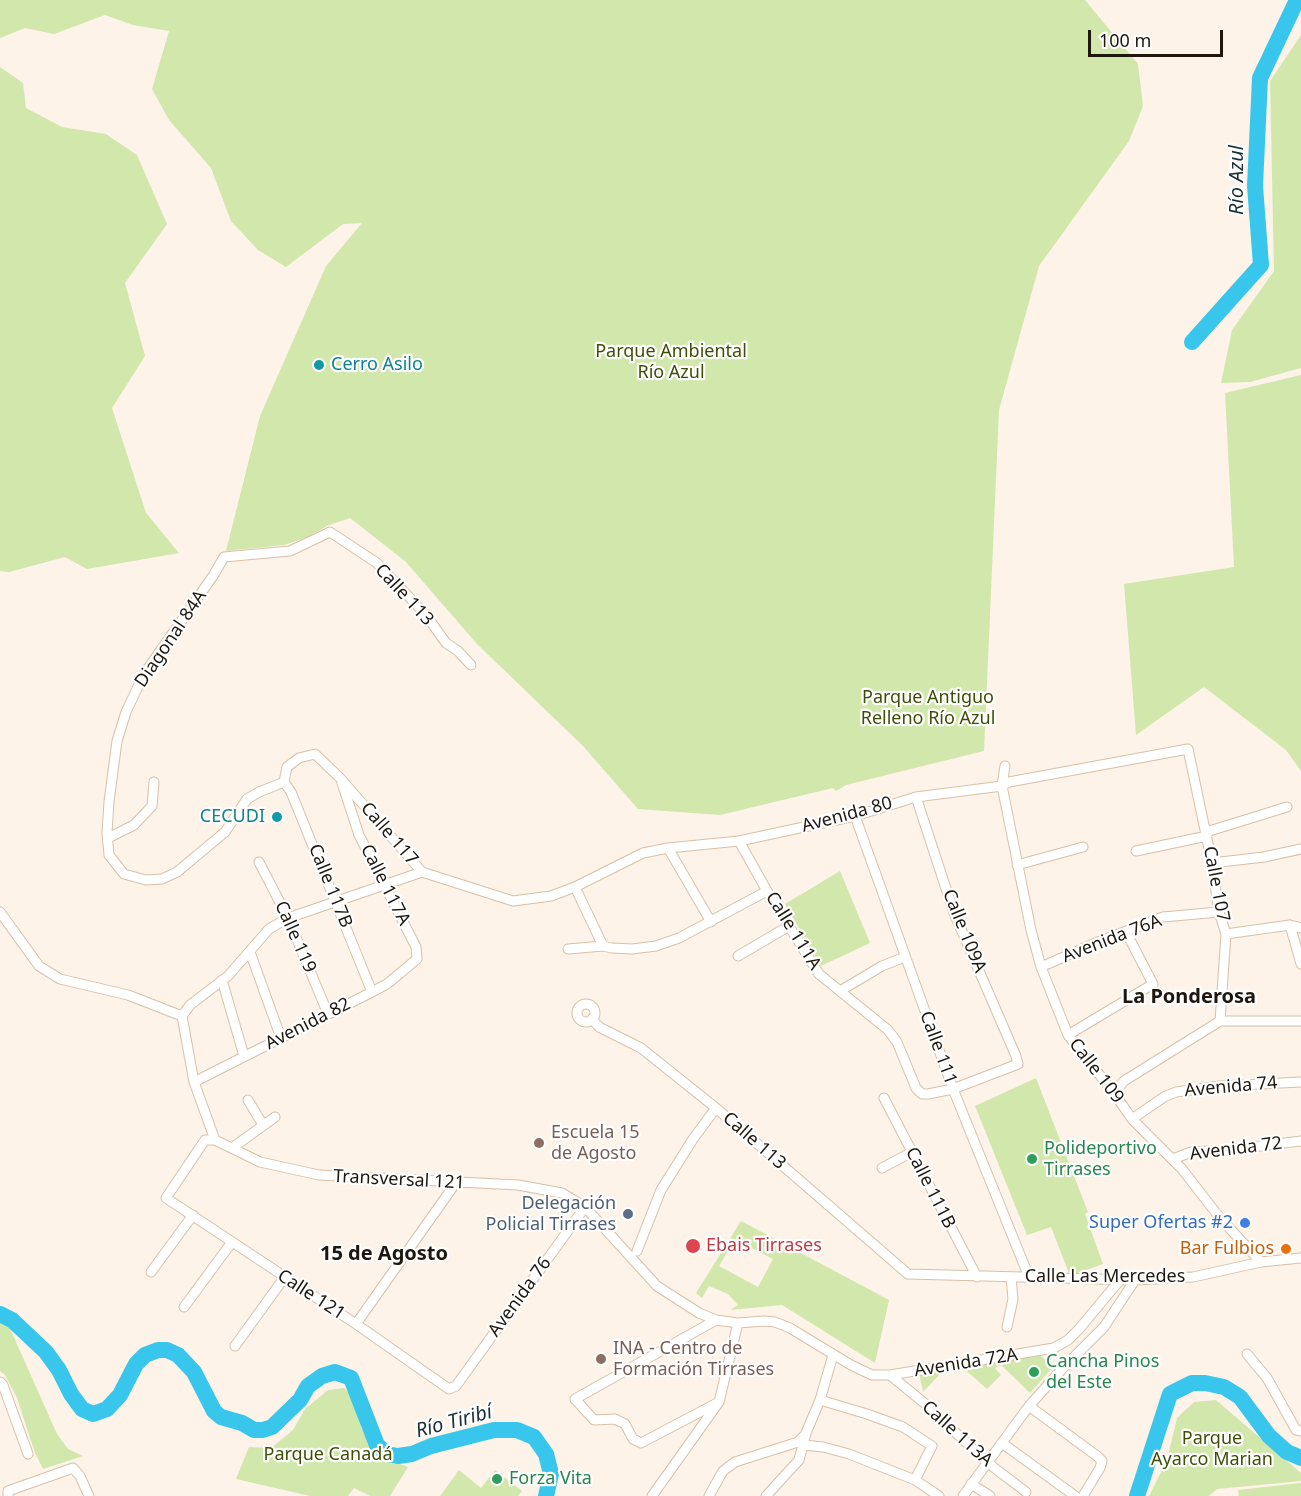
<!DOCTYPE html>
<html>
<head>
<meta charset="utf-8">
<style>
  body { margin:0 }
  #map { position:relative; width:1301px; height:1496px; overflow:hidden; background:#fdf3e9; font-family:"Noto Sans",sans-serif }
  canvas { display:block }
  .scale { position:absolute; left:1088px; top:30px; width:135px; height:27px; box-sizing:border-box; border:3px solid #1f170e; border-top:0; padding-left:8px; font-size:18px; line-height:21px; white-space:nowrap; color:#1f170e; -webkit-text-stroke:4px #fff; paint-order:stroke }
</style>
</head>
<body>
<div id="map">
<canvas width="1301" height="1496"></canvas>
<div class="scale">100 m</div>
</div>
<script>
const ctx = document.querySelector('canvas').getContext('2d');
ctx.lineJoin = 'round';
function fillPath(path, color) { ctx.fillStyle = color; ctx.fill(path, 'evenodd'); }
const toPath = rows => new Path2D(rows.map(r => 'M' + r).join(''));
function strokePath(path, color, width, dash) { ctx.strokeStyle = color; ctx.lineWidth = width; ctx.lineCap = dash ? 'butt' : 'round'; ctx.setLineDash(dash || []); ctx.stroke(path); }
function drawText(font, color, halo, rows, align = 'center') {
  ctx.font = font + ' "Noto Sans",sans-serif'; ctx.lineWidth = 4.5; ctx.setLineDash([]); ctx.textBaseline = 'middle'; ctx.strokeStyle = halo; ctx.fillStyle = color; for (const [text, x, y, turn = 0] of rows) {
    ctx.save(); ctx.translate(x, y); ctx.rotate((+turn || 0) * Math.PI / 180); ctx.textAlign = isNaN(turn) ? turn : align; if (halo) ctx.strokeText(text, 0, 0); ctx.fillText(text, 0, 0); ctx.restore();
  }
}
fillPath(toPath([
  [0,0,1085,0,1138,64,1143,106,1129,141,1039,266,999,410,984,751,846,785,836,791,833,788,720,815,638,809,582,745,477,644,406,562,350,518,329,525,308,537,284,545,226,551,260,416,326,266,362,223,343,224,286,267,258,250,231,221,211,168,169,120,152,89,169,31,133,25,105,15,54,34,25,28,0,38],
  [1301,35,1301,368,1250,382,1221,383,1232,330,1274,271,1270,81],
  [0,67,23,83,26,108,62,127,106,134,137,155,167,224,125,283,145,356,112,408,146,513,179,553,87,569,65,557,9,572,0,571],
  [1301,375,1301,771,1286,750,1204,687,1136,735,1124,584,1234,567,1225,393],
  [840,871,870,943,821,966,785,904],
  [1036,1078,1088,1212,1085,1214,1103,1264,1070,1276,1051,1227,1027,1235,975,1106],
  [741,1221,889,1300,875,1363,782,1305,730,1310,738,1305,728,1294,709,1286,702,1298,696,1293],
  [735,1239,773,1259,758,1287,719,1266],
  [0,1321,9,1326,57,1434,68,1449,83,1456,43,1469,35,1453,17,1398,5,1375,0,1371],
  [1037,1352,1053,1367,1030,1393,1001,1365,995,1368,1001,1375,987,1389,962,1367,942,1372,923,1392,918,1368],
  [344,1388,353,1396,361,1428,376,1455,408,1467,390,1496,370,1496,354,1488,348,1496,310,1496,236,1479,249,1447,271,1448,293,1430,305,1409,328,1390],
  [1216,1400,1301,1473,1301,1481,1217,1489,1209,1496,1149,1496,1167,1460,1177,1418,1194,1402],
  [459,1470,481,1488,495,1470,522,1491,518,1496,440,1496],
  [1301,1483,1301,1496,1239,1496,1238,1490]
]), '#d2e7ab');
strokePath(toPath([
  [1192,342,1261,265,1255,186,1260,78,1297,0],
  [0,1314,12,1320,46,1352,59,1370,71,1394,82,1409,93,1414,107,1409,120,1395,136,1364,145,1355,158,1350,167,1350,178,1355,194,1372,214,1411,221,1417,242,1423,254,1430,263,1430,272,1427,300,1400,308,1386,322,1376,335,1372,351,1378,377,1445,387,1454,398,1456,412,1454,431,1446,494,1430,517,1430,534,1437,546,1454,551,1474,546,1496],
  [1137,1496,1170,1394,1192,1383,1205,1383,1224,1387,1240,1397,1269,1436,1287,1452,1301,1458]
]), '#38c6ed', 16);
const street = toPath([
  [1005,766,1002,786,1031,930,1041,967,1068,1035,1114,1093,1132,1119,1182,1169,1220,1218,1261,1262],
  [284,782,287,767,299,758,315,754,340,778,422,872,513,901,551,896,575,887,643,853,668,848,739,841,855,816,916,797,1002,786,1009,782,1188,749,1212,863,1219,912,1226,934,1220,1021],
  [284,782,259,792,247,799,225,832,177,872,162,879,146,880,124,874,109,855,107,833,109,802,117,741,126,712,144,674,213,576,224,557,290,551,330,532,377,563,426,615,446,643,458,651,471,665],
  [284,782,291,792,372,992],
  [855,816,953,1089,1029,1277],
  [1206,832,1287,807],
  [108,838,134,825,152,806,154,782],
  [739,841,767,891,819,974,888,1030,897,1042,916,1088,922,1094,928,1094,953,1089,1018,1064,1016,1056,954,913,916,797],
  [668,848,711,922],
  [1136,851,1207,836],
  [259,862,288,918,328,1014],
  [1212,863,1264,857,1301,849],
  [1017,865,1083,847],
  [575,887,603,946],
  [0,912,39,966,60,979,128,995,182,1016],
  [1290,925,1301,964],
  [1226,934,1290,925,1301,928],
  [568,949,603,946,612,948,632,949,656,946,679,938,767,891],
  [250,952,281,1038],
  [738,956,789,926],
  [1041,967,1093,944,1163,917,1219,912],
  [222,980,244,1056],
  [840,991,882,966,905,957],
  '577 1013a9 9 0 1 1 18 0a9 9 0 1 1-18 0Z',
  [182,1016,190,1005,228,976,269,929,288,918,422,872],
  [182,1016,194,1082,215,1140],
  [592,1019,599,1027,641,1048,716,1108,908,1274,1135,1280,1193,1277,1261,1262,1301,1258],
  [1068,1035,1153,984,1126,932],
  [194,1082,372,992,387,984,417,959,416,947,359,835,342,783],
  [1114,1093,1124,1081,1220,1021,1301,1021],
  [884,1098,977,1277],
  [248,1100,263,1125],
  [1132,1119,1164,1097,1176,1092,1220,1086,1301,1082],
  [232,1148,275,1117],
  [1173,1159,1191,1152,1228,1150,1301,1141],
  [882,1168,912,1152],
  [585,1207,456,1386,449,1389,356,1324,166,1198,205,1140,215,1140,260,1162,319,1175,518,1185,562,1193,585,1207,657,1286,699,1313,716,1320,738,1323,764,1321,775,1322,790,1328,851,1365,872,1375,890,1375,1054,1348,1068,1340,1079,1329,1120,1280],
  [637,1251,661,1190,693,1139,716,1108],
  [151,1272,193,1215],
  [184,1307,232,1242],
  [716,1320,575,1399,594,1420,615,1419,625,1424,633,1439,641,1443,719,1402],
  [356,1324,455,1184],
  [1007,1327,1013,1299,1011,1277],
  [235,1346,284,1278],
  [1247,1354,1267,1378,1296,1430,1301,1431],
  [890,1375,923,1402,988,1463,1026,1492],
  [0,1382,3,1385,28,1454],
  [820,1400,867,1414,903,1427,932,1446,915,1480],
  [1029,1406,1097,1456,1102,1461,1100,1468,1083,1496],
  [1002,1443,1075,1496],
  [804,1445,823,1447,849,1454,915,1480,939,1496],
  [971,1484,990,1496],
  [8,1496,8,1491,73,1468,80,1476,89,1496],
  [652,1496,719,1402,738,1323],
  [709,1496,723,1471,735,1462,798,1442,806,1434],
  [766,1496,799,1460,806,1433,820,1400,833,1355],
  [963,1496,1029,1406,1063,1368,1104,1327,1135,1280]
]);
strokePath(street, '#d8c0a7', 11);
strokePath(street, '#fff', 9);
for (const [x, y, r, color] of [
  [319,365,6,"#0f9aa8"],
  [277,817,6,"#0f9aa8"],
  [539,1143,6,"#8d6e63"],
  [1032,1159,6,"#2e9e5b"],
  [628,1214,6,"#5c6f8a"],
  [1245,1223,6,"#3f7fe0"],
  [693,1246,8,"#e0444e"],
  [1286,1249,6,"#e8710a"],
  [601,1359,6,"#8d6e63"],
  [1034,1372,6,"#2e9e5b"],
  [497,1479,6,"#2e9e5b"]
]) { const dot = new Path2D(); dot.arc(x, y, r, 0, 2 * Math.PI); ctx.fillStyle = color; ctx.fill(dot); strokePath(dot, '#fff', 2); }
drawText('18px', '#3d4f06', '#fff', [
  ["Parque Ambiental",671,352],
  ["Río Azul",671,373],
  ["Parque Antiguo",928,698],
  ["Relleno Río Azul",928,719],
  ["Parque",1212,1439],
  ["Ayarco Marian",1212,1460],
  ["Parque Canadá",328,1455]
]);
drawText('18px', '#0d838f', '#fff', [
  ["Cerro Asilo",331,365],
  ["CECUDI",265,817,"right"]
], 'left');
drawText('18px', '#1f170e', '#fff', [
  ["Calle 113",404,595,47],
  ["Diagonal 84A",171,639,-56],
  ["Avenida 80",847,815,-15],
  ["Calle 117",389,834,49],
  ["Calle 107",1216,884,79],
  ["Calle 117A",385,885,63],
  ["Calle 117B",330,886,68],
  ["Calle 111A",793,931,58],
  ["Calle 109A",964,931,68],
  ["Calle 119",295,937,66],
  ["Avenida 76A",1112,939,-21],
  ["Avenida 82",308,1024,-27],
  ["Calle 111",938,1048,70],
  ["Calle 109",1096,1071,52],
  ["Avenida 74",1231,1087,-5],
  ["Calle 113",754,1141,41],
  ["Avenida 72",1236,1149,-7],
  ["Transversal 121",399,1180,3],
  ["Calle 111B",930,1188,63],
  ["Calle Las Mercedes",1105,1277],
  ["Calle 121",311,1295,33],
  ["Avenida 76",520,1297,-54],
  ["Avenida 72A",966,1363,-9],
  ["Calle 113A",957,1434,42]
]);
drawText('18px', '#785e54', '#fff', [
  ["Escuela 15",551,1133],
  ["de Agosto",551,1154],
  ["INA - Centro de",613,1349],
  ["Formación Tirrases",613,1370]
], 'left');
drawText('18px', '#27864d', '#fff', [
  ["Polideportivo",1044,1149],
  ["Tirrases",1044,1170],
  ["Cancha Pinos",1046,1362],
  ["del Este",1046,1383],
  ["Forza Vita",509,1479]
], 'left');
drawText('18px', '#4e5e75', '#fff', [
  ["Delegación",616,1204],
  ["Policial Tirrases",616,1225]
], 'right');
drawText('18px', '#366cbe', '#fff', [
  ["Super Ofertas #2",1233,1223]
], 'right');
drawText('18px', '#be3a42', '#fff', [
  ["Ebais Tirrases",706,1246]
], 'left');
drawText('18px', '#c56008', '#fff', [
  ["Bar Fulbios",1274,1249]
], 'right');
drawText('italic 20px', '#193037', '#fff', [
  ["Río Azul",1237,180,-90],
  ["Río Tiribí",454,1422,-15]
]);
drawText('bold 20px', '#1f170e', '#fff', [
  ["La Ponderosa",1189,997],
  ["15 de Agosto",384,1254]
]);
</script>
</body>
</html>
